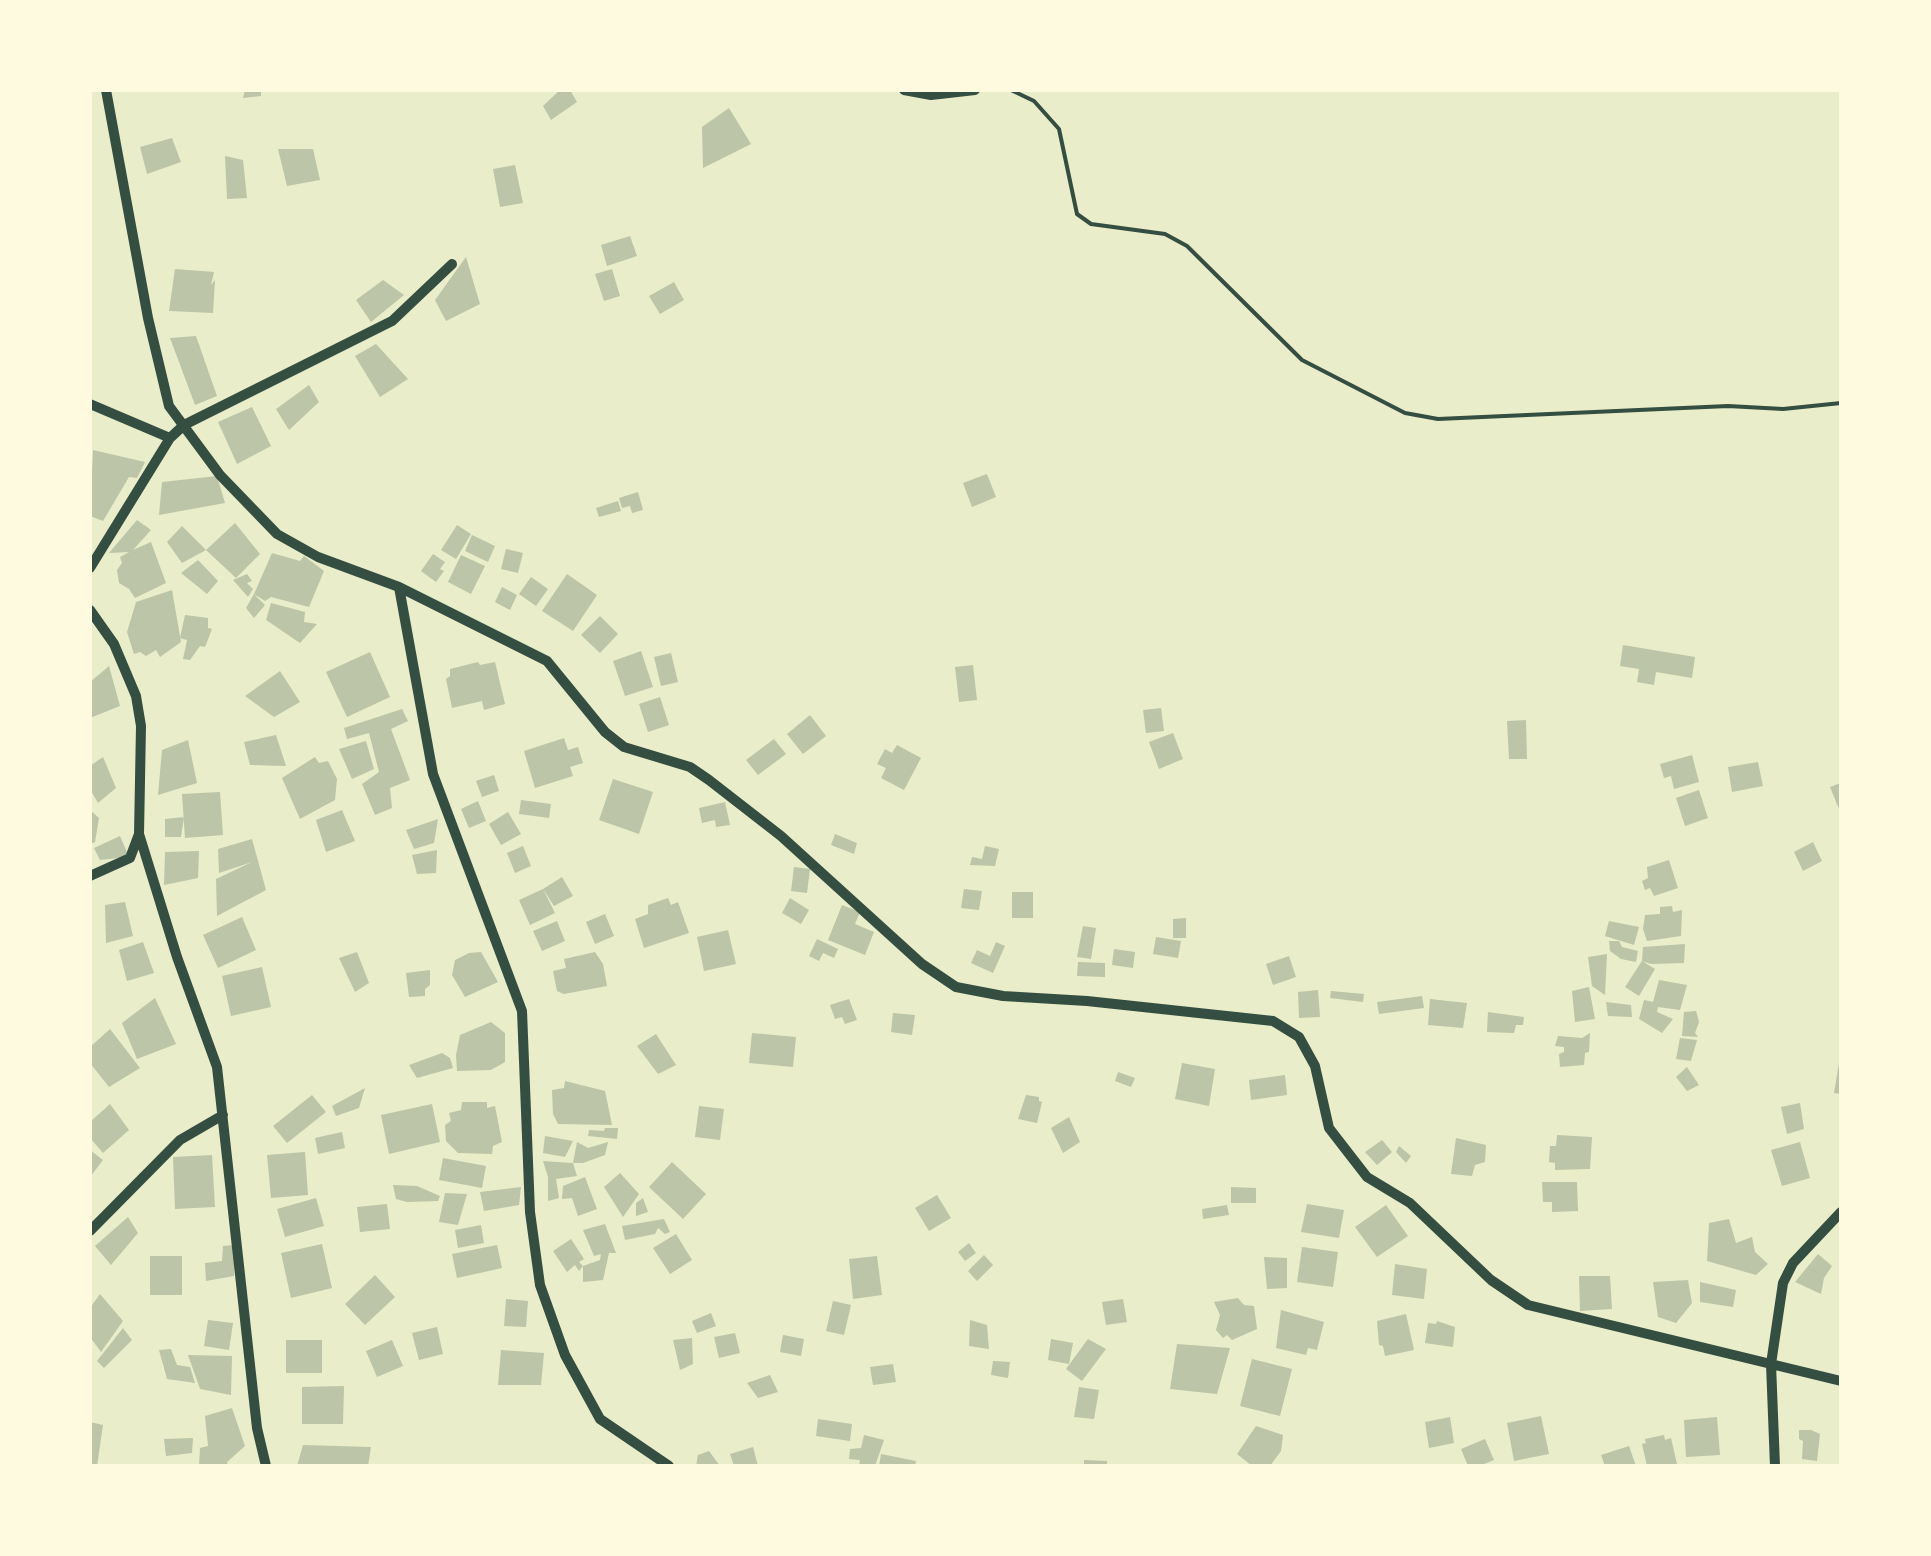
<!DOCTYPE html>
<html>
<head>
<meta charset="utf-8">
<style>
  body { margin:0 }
  #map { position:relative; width:1931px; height:1556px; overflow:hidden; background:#e9edc9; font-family:Rubik,sans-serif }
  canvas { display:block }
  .frame { position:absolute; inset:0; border:92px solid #fefae0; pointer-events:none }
</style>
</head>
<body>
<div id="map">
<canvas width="1931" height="1556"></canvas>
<div class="frame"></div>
</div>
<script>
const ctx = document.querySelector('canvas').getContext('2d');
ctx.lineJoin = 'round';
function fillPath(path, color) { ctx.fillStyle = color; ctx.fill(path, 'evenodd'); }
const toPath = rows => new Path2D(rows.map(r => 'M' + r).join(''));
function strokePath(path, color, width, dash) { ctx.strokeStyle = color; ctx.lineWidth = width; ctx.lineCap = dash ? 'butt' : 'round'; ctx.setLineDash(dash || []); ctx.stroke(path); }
fillPath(toPath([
  [261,90,261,96,243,98,245,90],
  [560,90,570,90,577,102,551,120,543,106],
  [729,108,751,144,703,168,702,127],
  [172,138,181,162,147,174,140,147],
  [278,149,313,149,320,180,287,186],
  [225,156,243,160,247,198,227,199],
  [515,165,523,203,500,207,493,169],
  [630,236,637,256,607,266,601,245],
  [466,257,480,304,446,321,435,300],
  [175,269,214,272,211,285,215,280,213,313,169,311],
  [612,269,620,296,604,301,595,274],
  [383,280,404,295,371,322,356,300],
  [674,282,684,300,660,314,649,296],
  [196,336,217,396,195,405,170,338],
  [376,344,408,379,380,397,355,356],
  [309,385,319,402,289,430,276,409],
  [252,407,271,446,237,464,218,422],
  [93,450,145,462,137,478,129,477,103,521,90,516],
  [987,474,996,497,972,507,963,483],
  [217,476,225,503,159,515,162,482],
  [638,492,643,510,632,513,630,506,622,508,619,498],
  [618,501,621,511,599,517,596,508],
  [137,520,151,530,133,550,151,542,166,583,135,598,129,589,119,583,117,570,122,563,120,557,129,552,109,553],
  [235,523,260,554,236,578,206,550,182,563,167,542,182,526,206,550],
  [457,525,471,534,456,559,441,550],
  [472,535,495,546,488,562,465,551],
  [506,549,523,553,518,573,501,569],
  [272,553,300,561,304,556,324,571,309,607,271,597,265,601,254,594],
  [433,554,445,562,440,569,444,571,436,582,421,571],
  [461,555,485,566,471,594,448,582],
  [198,560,218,581,207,594,181,573],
  [247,574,252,581,247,583,253,589,248,597,233,580],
  [567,574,597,595,573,631,542,611],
  [531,577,548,589,536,606,519,594],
  [502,587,517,595,510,610,495,602],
  [172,590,181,642,160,657,156,650,146,656,140,652,134,654,127,632,136,602],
  [254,594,265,605,254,618,246,608],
  [271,603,305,612,304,622,317,624,300,643,266,620],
  [185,615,208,618,208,628,212,629,205,647,200,646,190,660,183,659,187,640,180,638],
  [600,616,618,634,600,653,581,635],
  [1623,645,1695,657,1692,678,1656,672,1654,685,1637,682,1639,669,1620,666],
  [641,651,653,687,625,696,613,661],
  [370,652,390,697,347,717,326,672],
  [671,653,678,682,661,686,654,657],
  [478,662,480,665,495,662,505,704,484,710,482,701,452,708,446,679,450,676,450,669],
  [973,665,977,700,959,702,955,667],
  [109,666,120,706,90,718,90,682],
  [280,671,300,702,274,717,245,696],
  [660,697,669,725,648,732,639,704],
  [1161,708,1164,731,1146,733,1143,710],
  [402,709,408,721,391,729,410,780,390,788,392,808,375,815,362,784,379,772,369,733,347,739,344,728],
  [810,715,826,736,803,754,787,734],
  [1526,720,1527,759,1509,759,1507,721],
  [1173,733,1183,759,1159,769,1149,742],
  [276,735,286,766,250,765,244,742],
  [564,738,568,750,578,747,583,763,570,767,573,776,535,788,524,751],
  [774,739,786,754,758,775,746,760],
  [188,740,197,783,158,795,162,750],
  [366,741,374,769,352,779,339,749],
  [897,745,921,758,904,790,881,778,886,768,877,764,885,749,892,753],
  [1692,755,1699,782,1674,789,1671,776,1664,778,1660,764],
  [103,757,116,788,98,803,90,789,90,766],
  [315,757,319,763,328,761,337,779,335,800,300,819,282,778],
  [1758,762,1763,786,1732,792,1728,767],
  [494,775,499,791,482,797,476,781],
  [613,779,653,792,639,834,599,820],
  [1841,783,1841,814,1830,787],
  [1699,790,1708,818,1685,826,1676,798],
  [220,792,223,835,185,838,182,794],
  [521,800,551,804,549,818,519,814],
  [478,801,486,821,469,828,461,809],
  [725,802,730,825,716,827,715,820,702,823,699,808],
  [90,810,99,818,95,842,90,844],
  [342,810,355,841,326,852,316,820],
  [508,812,521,834,501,845,489,824],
  [184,817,181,837,165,837,165,819],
  [438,819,434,843,414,849,406,830],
  [835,834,857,843,854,854,831,845],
  [120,836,129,857,100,860,94,848],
  [252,839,266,890,217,916,216,879,252,862,219,873,218,849],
  [1813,842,1822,861,1803,871,1794,852],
  [523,846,531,866,515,873,507,853],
  [985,846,999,849,995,866,970,865,972,857,982,859],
  [437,850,436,873,417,874,412,855],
  [199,851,198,878,164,885,165,852],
  [1669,860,1678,888,1654,896,1650,888,1645,890,1642,881,1648,878,1647,867],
  [794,867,810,869,807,893,791,891],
  [562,877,573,896,554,906,543,889],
  [543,889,555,913,530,925,519,900],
  [964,889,982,891,979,910,961,908],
  [1012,892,1033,892,1033,918,1012,918],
  [668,898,671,905,678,902,689,933,644,948,635,919,648,914,648,905],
  [790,898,809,910,801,924,782,913],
  [125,902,133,936,106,943,105,905],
  [842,905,860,912,855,924,874,932,865,955,828,940],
  [1672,906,1673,912,1682,910,1681,936,1647,941,1643,929,1645,915,1660,914,1660,907],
  [605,914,614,936,595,944,586,922],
  [242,917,256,950,218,968,203,935],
  [1186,918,1186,938,1173,938,1173,919],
  [557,921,565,941,542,951,533,931],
  [1609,921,1639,927,1634,945,1605,936],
  [1083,926,1096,928,1091,959,1077,957],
  [728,930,736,964,704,971,697,937],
  [1156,937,1181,941,1178,958,1153,954],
  [817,939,838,949,834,958,823,953,819,961,809,956],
  [1609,941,1619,941,1622,947,1638,951,1636,962,1621,959,1610,951],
  [143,942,154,973,127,981,119,950],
  [996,942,1005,946,993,973,971,963,977,950,990,956],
  [1685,944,1684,963,1651,964,1642,961,1655,969,1639,996,1625,987,1642,961,1643,947],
  [1114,949,1135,952,1133,968,1112,965],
  [357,952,369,983,355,992,339,958],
  [481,952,498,982,465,997,452,975,455,960,469,953],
  [595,952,603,964,607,986,564,994,557,991,553,971,566,968,564,959],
  [1607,954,1605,995,1592,986,1588,957],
  [1289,956,1296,977,1273,985,1266,964],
  [1078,962,1105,963,1105,977,1077,976],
  [262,967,271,1007,231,1016,222,976],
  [430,970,430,985,425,989,425,996,409,997,406,973],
  [1659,980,1687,985,1680,1010,1658,1007,1657,1012,1673,1019,1662,1033,1639,1019,1644,1000,1653,1002],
  [1589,987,1595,1019,1575,1022,1572,991],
  [1318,990,1320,1017,1299,1018,1298,992],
  [1331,991,1364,994,1363,1002,1330,998],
  [1422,996,1424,1008,1379,1014,1377,1002],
  [155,998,176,1044,137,1059,122,1023],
  [849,999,857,1020,845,1024,842,1017,835,1019,830,1005],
  [1430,999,1467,1003,1463,1028,1428,1025],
  [1606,1002,1631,1005,1632,1017,1608,1016],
  [1696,1011,1699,1022,1695,1033,1698,1037,1682,1036,1684,1012],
  [1488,1012,1524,1017,1523,1025,1516,1025,1514,1033,1487,1032],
  [893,1013,915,1015,912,1035,891,1032],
  [491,1022,505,1033,505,1062,491,1070,457,1071,456,1055,460,1035],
  [110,1029,140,1068,109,1087,90,1063,90,1047],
  [752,1033,796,1037,793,1067,749,1063],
  [1590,1033,1589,1052,1585,1053,1584,1065,1560,1067,1559,1054,1564,1052,1564,1047,1555,1046,1558,1036,1582,1038],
  [656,1034,676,1065,658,1074,637,1046],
  [1680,1038,1697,1040,1691,1061,1676,1059],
  [442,1053,450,1058,453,1068,417,1078,409,1065],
  [1182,1063,1215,1069,1209,1106,1175,1099],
  [1839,1063,1841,1063,1841,1094,1834,1093],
  [1687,1067,1699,1085,1687,1091,1676,1077],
  [1118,1072,1135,1078,1131,1087,1115,1081],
  [1285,1075,1287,1095,1251,1100,1249,1080],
  [565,1081,605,1091,612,1125,558,1124,553,1114,552,1090,564,1088],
  [365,1088,359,1108,336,1116,332,1106],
  [312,1095,326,1112,287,1143,273,1126],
  [1026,1095,1039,1097,1039,1101,1042,1102,1037,1123,1018,1119],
  [462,1102,487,1102,487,1108,495,1106,502,1142,493,1146,492,1154,458,1153,446,1141,445,1125,451,1121,449,1113,461,1110],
  [1800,1103,1804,1129,1787,1134,1781,1107],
  [110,1104,129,1130,103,1153,90,1138,90,1122],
  [432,1104,440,1142,389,1154,381,1115],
  [699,1106,724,1109,720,1140,695,1137],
  [1069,1117,1080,1142,1063,1153,1051,1128],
  [605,1128,618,1128,617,1139,588,1136,589,1130,604,1131],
  [342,1132,345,1148,318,1154,315,1138],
  [1557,1135,1592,1137,1590,1169,1555,1170,1555,1163,1549,1162,1550,1146,1556,1146],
  [545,1136,573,1141,565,1157,543,1153],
  [1456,1138,1486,1145,1485,1162,1475,1165,1472,1176,1451,1174],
  [1382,1140,1392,1152,1377,1165,1365,1152],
  [577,1142,588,1148,608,1142,605,1155,583,1163,573,1163,577,1176,556,1179,559,1198,548,1201,548,1177,543,1161,573,1163],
  [1800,1142,1810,1178,1782,1186,1771,1150],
  [1399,1146,1411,1156,1406,1163,1396,1152],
  [90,1150,103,1160,90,1177],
  [305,1152,308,1195,271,1198,267,1155],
  [212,1155,215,1207,175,1209,173,1157],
  [443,1158,486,1166,482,1188,439,1180],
  [672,1162,706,1194,683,1219,649,1187],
  [620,1173,639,1194,623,1217,604,1187],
  [585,1177,597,1209,578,1216,572,1198,562,1199,563,1186],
  [1542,1182,1577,1182,1578,1211,1552,1212,1552,1202,1543,1202],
  [393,1185,417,1186,440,1196,438,1201,407,1202,396,1199],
  [521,1187,519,1205,484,1211,480,1192],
  [1231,1187,1256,1188,1256,1203,1231,1203],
  [445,1193,467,1194,458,1225,439,1222],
  [937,1195,951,1218,929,1231,915,1208],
  [316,1198,324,1226,285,1237,277,1209],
  [643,1198,648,1212,636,1216,636,1203],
  [387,1204,390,1229,360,1232,357,1207],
  [1307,1204,1344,1210,1339,1238,1301,1232],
  [1227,1205,1229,1215,1203,1219,1202,1209],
  [1386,1205,1408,1236,1377,1257,1355,1227],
  [128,1217,138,1233,111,1265,95,1246],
  [664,1219,670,1232,665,1234,658,1228,655,1234,625,1240,622,1226],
  [1729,1219,1736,1243,1752,1237,1755,1252,1768,1264,1756,1275,1707,1261,1709,1223],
  [605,1224,616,1253,609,1253,603,1280,583,1282,583,1266,600,1260,601,1254,594,1256,583,1230],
  [481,1225,484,1243,458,1248,455,1230],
  [676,1234,692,1260,670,1274,653,1248],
  [571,1239,584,1259,579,1262,583,1266,579,1271,575,1265,567,1272,553,1251],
  [969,1243,976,1253,965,1261,958,1252],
  [322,1244,332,1288,291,1298,281,1253],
  [235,1245,234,1276,206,1281,205,1263,222,1261,223,1246],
  [497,1245,502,1268,457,1278,452,1254],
  [1302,1247,1338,1252,1333,1287,1297,1282],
  [1818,1254,1832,1266,1824,1278,1821,1294,1795,1282],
  [984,1255,993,1265,977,1281,968,1271],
  [150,1256,182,1256,182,1295,150,1295],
  [877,1256,882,1295,853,1299,849,1259],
  [1264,1257,1287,1258,1287,1288,1267,1289],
  [1395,1264,1427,1269,1424,1299,1392,1295],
  [375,1275,395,1297,365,1325,345,1304],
  [1579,1276,1610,1276,1612,1309,1580,1311],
  [1688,1280,1692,1303,1676,1323,1658,1317,1653,1282],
  [1700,1282,1736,1290,1733,1307,1700,1302],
  [100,1294,123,1321,101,1352,90,1337,90,1308],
  [1238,1298,1244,1305,1254,1306,1257,1329,1232,1340,1227,1335,1223,1338,1216,1330,1220,1315,1214,1302],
  [506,1299,528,1301,526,1327,504,1326],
  [1123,1299,1127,1322,1106,1325,1102,1302],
  [833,1301,851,1305,844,1335,826,1331],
  [1281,1310,1324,1322,1317,1350,1308,1348,1306,1355,1276,1348],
  [711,1313,716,1326,697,1333,692,1321],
  [1406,1314,1414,1350,1385,1356,1383,1346,1379,1345,1377,1321],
  [208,1320,233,1323,229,1350,204,1346],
  [970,1320,987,1325,989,1349,969,1346],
  [1437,1321,1455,1327,1453,1347,1425,1343,1428,1323,1436,1324],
  [437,1327,443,1354,419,1360,412,1333],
  [123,1328,132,1340,104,1368,97,1361],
  [735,1333,740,1353,719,1358,714,1337],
  [783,1335,804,1339,801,1356,780,1352],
  [692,1338,693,1364,680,1370,673,1340],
  [1051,1339,1073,1343,1069,1364,1048,1360],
  [1088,1339,1106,1349,1082,1381,1066,1369],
  [286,1340,322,1340,322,1373,286,1373],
  [392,1340,403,1366,377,1377,366,1351],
  [1177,1344,1230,1348,1217,1394,1170,1389],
  [171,1349,177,1365,190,1367,195,1383,167,1379,159,1350],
  [501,1350,544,1353,541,1385,498,1385],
  [188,1355,232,1356,231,1395,200,1389],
  [1252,1359,1292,1369,1280,1416,1240,1406],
  [993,1361,1010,1362,1008,1378,991,1375],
  [893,1364,896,1382,873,1385,870,1367],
  [770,1375,778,1392,758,1398,747,1383],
  [344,1386,343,1424,302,1424,302,1387],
  [1079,1387,1099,1390,1094,1419,1074,1417],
  [232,1408,245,1446,227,1462,228,1466,199,1466,200,1448,208,1446,205,1416],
  [1541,1416,1549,1454,1514,1461,1507,1423],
  [1450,1417,1454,1443,1429,1448,1425,1422],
  [1717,1417,1720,1455,1686,1457,1684,1420],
  [818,1419,852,1424,850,1441,816,1436],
  [90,1422,103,1425,97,1466,90,1466],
  [1256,1426,1283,1435,1281,1451,1270,1466,1252,1466,1237,1454],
  [1799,1430,1811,1430,1820,1434,1817,1461,1802,1459,1803,1441,1799,1439],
  [864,1435,884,1440,875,1466,859,1466,860,1460,849,1459,850,1449,861,1448],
  [1664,1435,1665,1440,1671,1438,1677,1464,1647,1466,1642,1444,1646,1443,1645,1439],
  [193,1438,192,1453,166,1456,164,1439],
  [1485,1439,1494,1460,1479,1466,1468,1466,1461,1449],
  [303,1445,371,1447,368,1466,297,1466],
  [1629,1446,1636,1466,1605,1466,1601,1455],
  [753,1447,758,1466,734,1466,730,1454],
  [709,1451,720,1466,696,1466,698,1455],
  [881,1454,916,1461,915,1466,879,1466],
  [1084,1460,1107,1461,1107,1466,1084,1466]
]), '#bcc5a7');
strokePath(toPath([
  [1011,90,1034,101,1059,129,1077,214,1091,224,1165,234,1187,246,1302,360,1405,413,1438,419,1728,406,1783,409,1841,403]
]), '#344e41', 4);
strokePath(toPath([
  [106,90,148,318,169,406,220,475,277,534,318,557,399,587,433,774,522,1011,530,1212,540,1285,565,1355,600,1419,669,1466],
  [904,90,931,95,975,90],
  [90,404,170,438],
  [90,568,170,438,184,425,392,321,452,264],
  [399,587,547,661,605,732,624,747,690,767,709,780,781,836,922,964,956,987,1003,996,1087,1001,1273,1021,1299,1037,1315,1066,1329,1128,1367,1177,1410,1203,1491,1280,1528,1305,1841,1381],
  [90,610,114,644,136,696,141,726,139,834,130,858,90,876],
  [139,834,177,957,217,1067,257,1428,266,1466],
  [90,1231,180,1140,223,1115],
  [1775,1466,1771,1364,1783,1283,1793,1263,1841,1212]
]), '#344e41', 10);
</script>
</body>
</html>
